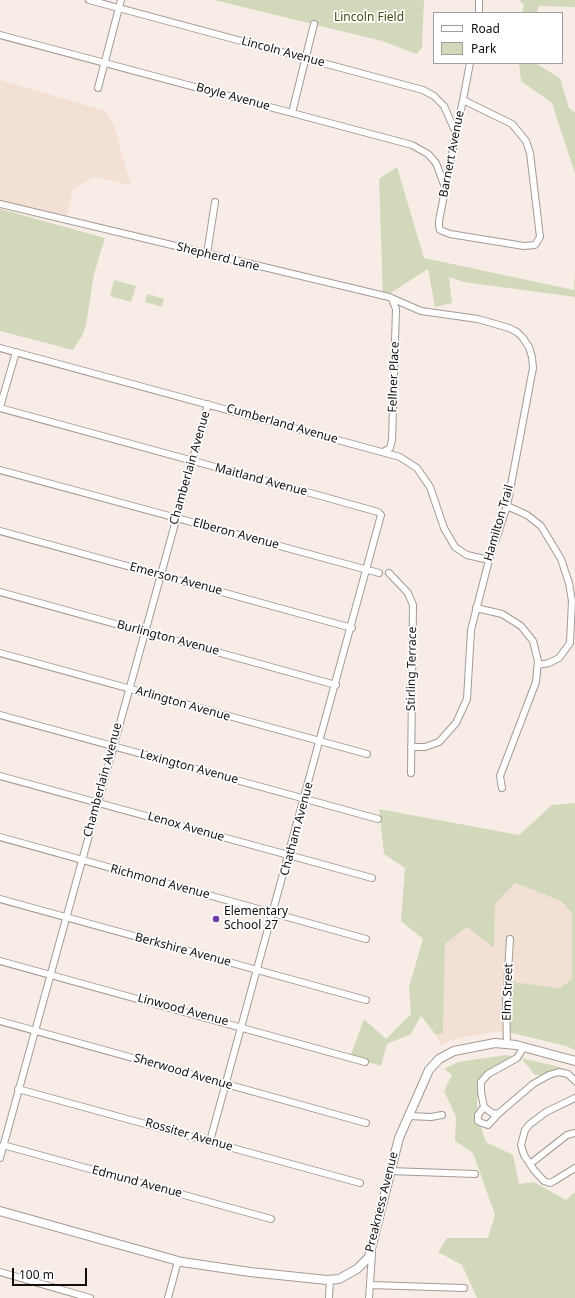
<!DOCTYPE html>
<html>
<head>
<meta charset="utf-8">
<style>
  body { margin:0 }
  #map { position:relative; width:575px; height:1298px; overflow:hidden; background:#f8ede6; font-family:"Noto Sans",sans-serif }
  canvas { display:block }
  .legend { position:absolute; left:433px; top:12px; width:130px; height:52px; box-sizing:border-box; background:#fff; border:1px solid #a19f9e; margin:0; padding:5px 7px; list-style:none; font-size:12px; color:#130f0d }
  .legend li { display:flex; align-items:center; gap:8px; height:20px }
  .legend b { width:20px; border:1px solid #a19f9e }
  .scale { position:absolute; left:12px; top:1268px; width:75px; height:18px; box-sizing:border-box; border:2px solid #130f0d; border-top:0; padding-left:5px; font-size:12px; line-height:14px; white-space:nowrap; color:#130f0d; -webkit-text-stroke:3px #fff; paint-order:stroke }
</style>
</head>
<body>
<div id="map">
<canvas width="575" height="1298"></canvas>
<ul class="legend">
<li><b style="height:5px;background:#fff"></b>Road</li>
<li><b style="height:11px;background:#d2d9bb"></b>Park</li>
</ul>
<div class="scale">100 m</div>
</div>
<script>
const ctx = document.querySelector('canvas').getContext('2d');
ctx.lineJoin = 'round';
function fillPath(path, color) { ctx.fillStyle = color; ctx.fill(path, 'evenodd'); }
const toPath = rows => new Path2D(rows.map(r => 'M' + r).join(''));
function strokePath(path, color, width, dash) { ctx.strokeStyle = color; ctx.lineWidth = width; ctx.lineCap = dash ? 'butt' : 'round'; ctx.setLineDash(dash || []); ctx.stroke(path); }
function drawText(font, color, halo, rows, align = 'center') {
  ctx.font = font + ' "Noto Sans",sans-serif'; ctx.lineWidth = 3.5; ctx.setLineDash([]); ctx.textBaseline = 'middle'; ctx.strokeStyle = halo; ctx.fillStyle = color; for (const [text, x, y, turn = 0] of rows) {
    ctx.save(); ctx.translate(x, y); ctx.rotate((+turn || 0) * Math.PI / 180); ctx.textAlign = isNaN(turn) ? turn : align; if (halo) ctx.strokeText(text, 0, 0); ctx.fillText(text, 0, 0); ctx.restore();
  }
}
fillPath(toPath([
  [0,80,106,111,114,126,131,185,94,177,73,189,67,215,0,208],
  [515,883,561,901,572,913,572,979,560,988,505,981,506,1032,493,1032,450,1040,441,1046,436,1035,443,1033,445,944,467,927,494,948,495,904]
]), '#f3e0d5');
fillPath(toPath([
  [214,0,424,0,422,48,416,54,382,41],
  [519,0,575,0,575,7,539,6,537,13,522,13,524,5],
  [519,63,535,63,560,78,569,108,575,113,575,174,552,103,521,81],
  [397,167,424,258,574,290,575,271,575,297,464,282,449,277,452,303,435,307,428,269,383,298,379,179],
  [0,209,105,238,94,274,86,325,82,336,73,350,0,331],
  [114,280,136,286,131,302,110,296],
  [147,294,164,299,162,307,145,302],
  [575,803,575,1050,566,1046,508,1032,505,981,560,988,572,979,572,913,561,901,515,883,495,904,494,948,467,927,445,944,443,1033,436,1035,421,1016,411,1034,387,1044,381,1066,350,1057,364,1019,386,1039,411,1014,409,987,423,939,401,921,405,868,384,854,379,809,519,835,552,805],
  [506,1055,516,1057,486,1076,477,1098,477,1115,486,1142,513,1155,519,1184,534,1182,566,1200,575,1192,575,1298,477,1298,462,1265,438,1252,447,1238,488,1238,495,1215,473,1153,455,1141,456,1117,444,1091,452,1075,444,1069,458,1062],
  [521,1058,560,1067,575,1075,575,1084,564,1075,535,1075]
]), '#d2d9bb');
const minor = toPath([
  [89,0,423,90,434,96,444,106,456,133],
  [479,13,479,0],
  [0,35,412,145,428,154,436,163,445,187],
  [98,88,121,0],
  [463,100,512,124,526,141,530,153,540,237,535,245,524,246,450,234,440,230,439,226,439,221,456,133,463,100,470,63],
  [292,113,314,24],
  [0,204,389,297,421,311,478,319,509,328,517,332,523,338,529,347,532,357,533,368,507,506,489,560,471,630,467,699,456,723,439,742,425,747,411,747],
  [207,254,215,202],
  [0,348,400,457,417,468,430,487,444,528,455,547,467,555,489,560],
  [0,407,16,352],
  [0,408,321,496,378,512,381,515,210,1141],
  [383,452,390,448,392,440,396,309,392,299],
  [0,470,379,573],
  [507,506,527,515,541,526,561,559,569,583,572,601,570,643,559,658,549,663,538,665],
  [0,531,352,628],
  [389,573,408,593,413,605,411,773],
  [0,592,336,685],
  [476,608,502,614,521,626,533,641,538,661,536,682,500,776,502,788],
  [0,653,367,754],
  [0,715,378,819],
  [0,776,372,878],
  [0,837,366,939],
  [0,899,366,1000],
  [0,961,365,1062],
  [0,1021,366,1123],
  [507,1044,506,1003,510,939],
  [524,1047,517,1058,488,1074,481,1082,481,1092,484,1107,492,1113,498,1114,533,1084,549,1075,559,1072,568,1074,575,1081],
  [18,1089,360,1183],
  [575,1098,546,1112,530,1124,525,1130,521,1145,524,1155,534,1170,544,1181,550,1183,554,1181,575,1168],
  [484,1107,478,1115,478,1121,482,1123,488,1125,498,1114],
  [408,1116,431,1117,442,1115],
  [3,1145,271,1219],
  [0,1158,208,404],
  [530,1164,567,1135,575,1133],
  [389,1171,475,1174],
  [0,1272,90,1298],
  [370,1285,464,1288],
  [168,1298,178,1261],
  [329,1298,330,1280],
  [369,1298,372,1254]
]);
const major = toPath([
  [0,1211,182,1262,250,1272,327,1280,339,1279,357,1269,369,1257,399,1138,429,1070,439,1059,454,1051,495,1043,516,1045,575,1061]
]);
strokePath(minor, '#a59a94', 8);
strokePath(major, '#a59a94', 10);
strokePath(minor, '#fff', 6);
strokePath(major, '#fff', 8);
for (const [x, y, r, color] of [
  [216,919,4,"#6e38af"]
]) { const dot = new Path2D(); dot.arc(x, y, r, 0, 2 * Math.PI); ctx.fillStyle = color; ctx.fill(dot); strokePath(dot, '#fff', 1.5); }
drawText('12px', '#434b0f', '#fff', [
  ["Lincoln Field",369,18]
]);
drawText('12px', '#130f0d', '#fff', [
  ["Lincoln Avenue",283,52,15],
  ["Boyle Avenue",233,97,15],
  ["Barnert Avenue",452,154,-79],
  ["Shepherd Lane",218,257,14],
  ["Fellner Place",394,377,-88],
  ["Cumberland Avenue",282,424,16],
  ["Chamberlain Avenue",190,468,-74],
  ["Maitland Avenue",261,480,15],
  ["Hamilton Trail",499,523,-74],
  ["Elberon Avenue",236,534,15],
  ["Emerson Avenue",176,579,15],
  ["Burlington Avenue",168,638,15],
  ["Stirling Terrace",412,669,-89],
  ["Arlington Avenue",183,704,16],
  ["Lexington Avenue",189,767,15],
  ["Chamberlain Avenue",103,780,-75],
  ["Lenox Avenue",186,827,16],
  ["Chatham Avenue",297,829,-75],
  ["Richmond Avenue",160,882,15],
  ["Berkshire Avenue",183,950,15],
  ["Elm Street",508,992,-88],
  ["Linwood Avenue",183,1010,15],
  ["Sherwood Avenue",183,1072,16],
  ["Rossiter Avenue",189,1135,16],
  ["Edmund Avenue",137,1182,15],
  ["Preakness Avenue",382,1202,-76]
]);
drawText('12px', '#130f0d', '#fff', [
  ["Elementary",224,912],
  ["School 27",224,926]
], 'left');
</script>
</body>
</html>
